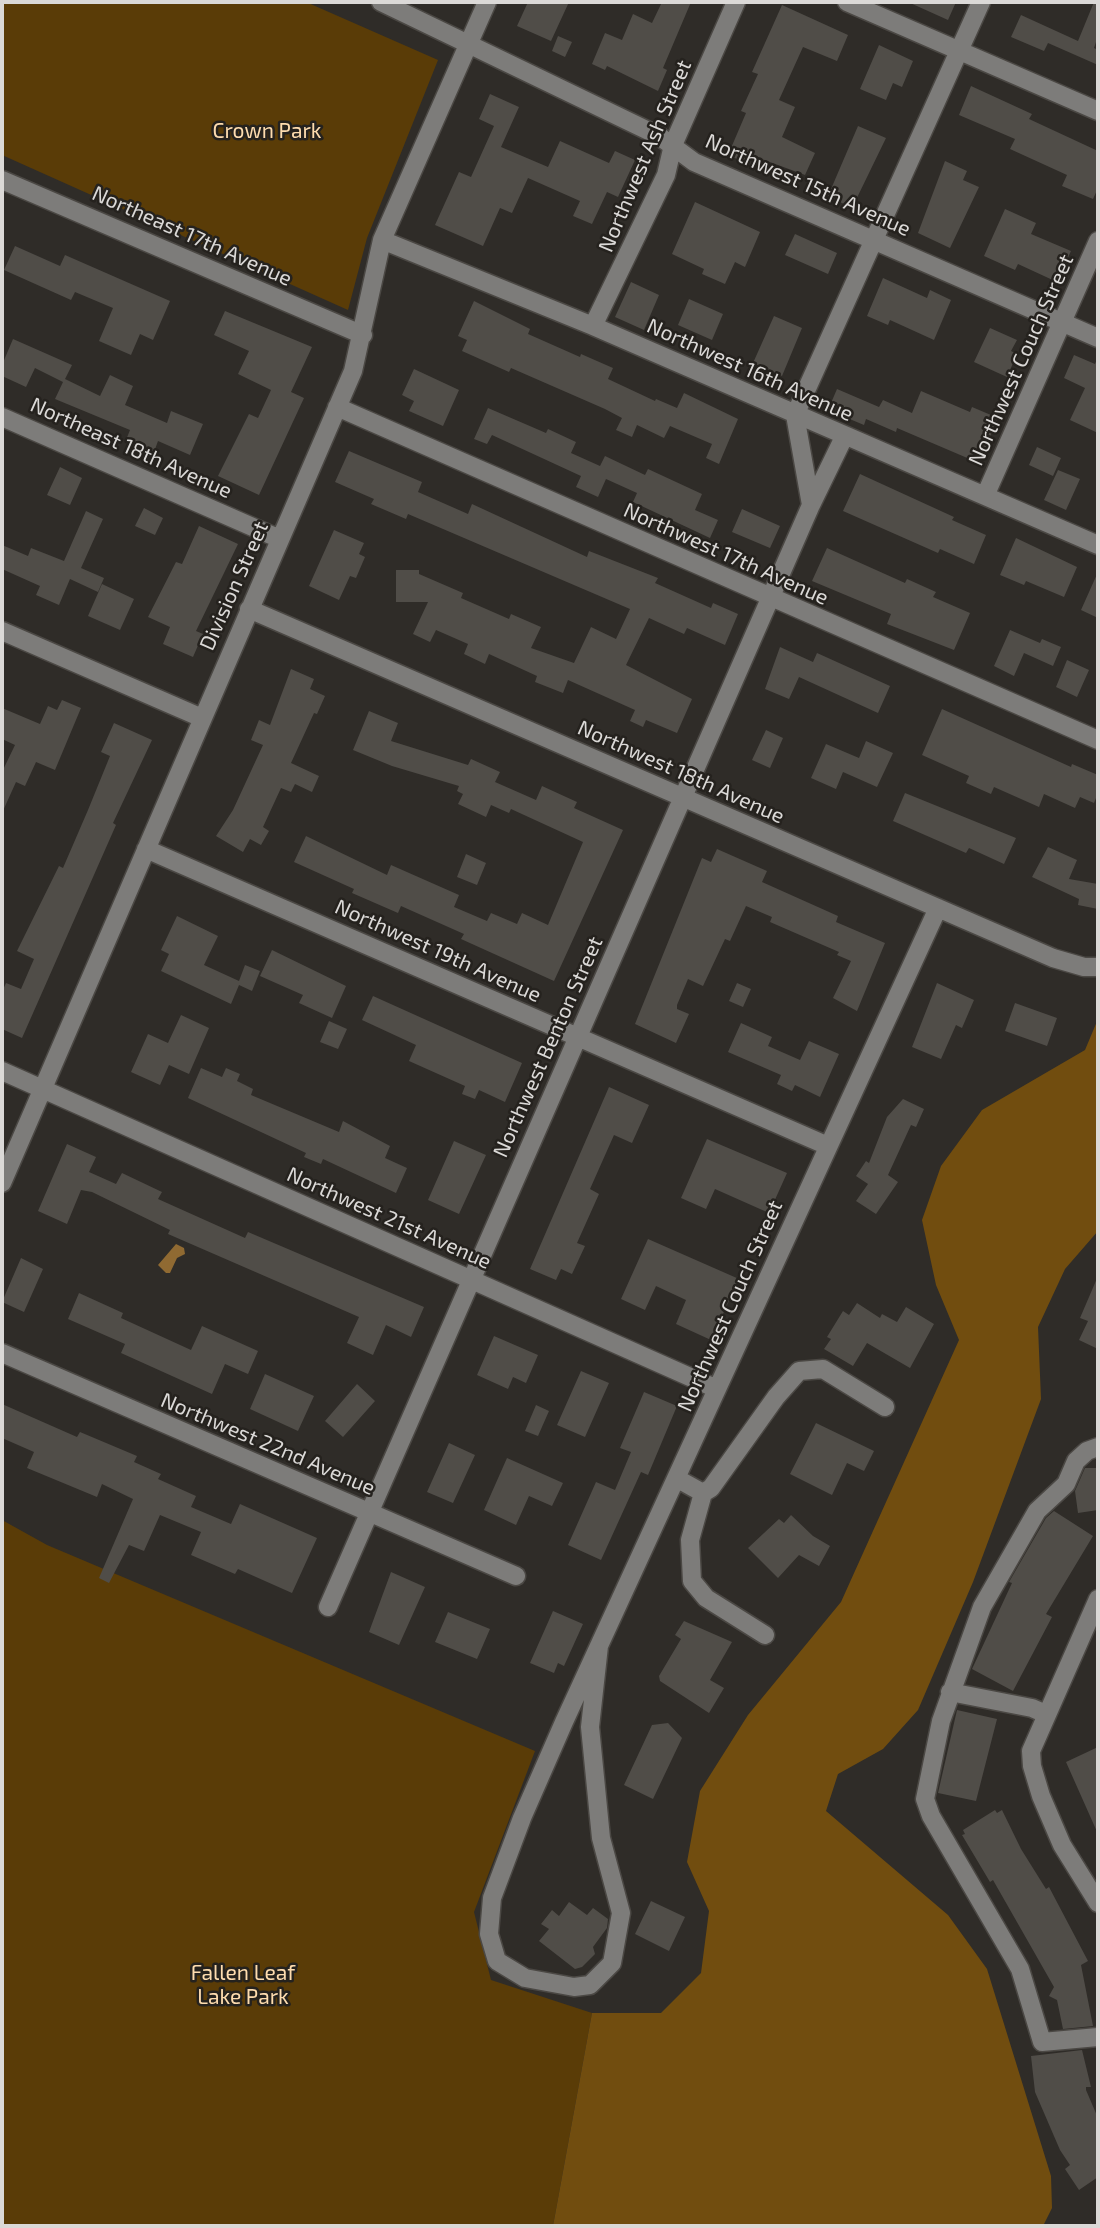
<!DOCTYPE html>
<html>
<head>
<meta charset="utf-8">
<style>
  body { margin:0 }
  #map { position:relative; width:1100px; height:2228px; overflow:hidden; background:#2f2c28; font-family:"Exo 2",sans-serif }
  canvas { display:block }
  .frame { position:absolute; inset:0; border:4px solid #dbd9d7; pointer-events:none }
</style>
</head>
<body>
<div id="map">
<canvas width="1100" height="2228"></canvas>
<div class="frame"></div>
</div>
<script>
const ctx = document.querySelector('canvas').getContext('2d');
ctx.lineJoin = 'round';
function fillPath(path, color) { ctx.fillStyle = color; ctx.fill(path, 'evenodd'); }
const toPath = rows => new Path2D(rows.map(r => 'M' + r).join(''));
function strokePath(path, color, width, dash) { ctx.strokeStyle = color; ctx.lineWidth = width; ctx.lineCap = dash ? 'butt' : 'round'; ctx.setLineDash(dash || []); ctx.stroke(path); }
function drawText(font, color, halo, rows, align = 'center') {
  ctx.font = font + ' "Exo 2",sans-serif'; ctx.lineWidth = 5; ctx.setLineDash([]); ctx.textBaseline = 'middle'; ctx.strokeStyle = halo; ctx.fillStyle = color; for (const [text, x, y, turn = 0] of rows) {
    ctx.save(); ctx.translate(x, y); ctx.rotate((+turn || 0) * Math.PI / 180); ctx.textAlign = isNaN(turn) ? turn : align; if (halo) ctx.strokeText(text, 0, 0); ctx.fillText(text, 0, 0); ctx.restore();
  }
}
fillPath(toPath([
  [2,2,306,2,438,60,367,238,348,310,2,155],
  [2,1520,47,1545,535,1751,474,1912,491,1980,592,2013,553,2226,2,2226]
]), '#5a3c07');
fillPath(toPath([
  [1098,1019,1098,1231,1065,1269,1038,1327,1041,1399,973,1582,918,1710,883,1749,838,1774,826,1811,948,1915,987,1969,1051,2176,1052,2208,1043,2226,553,2226,592,2013,661,2013,701,1973,709,1911,687,1862,700,1791,748,1715,841,1602,959,1340,936,1285,922,1220,941,1166,982,1110,1085,1050]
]), '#714d0f');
fillPath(toPath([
  [176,1244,184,1248,185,1254,177,1258,170,1273,166,1273,158,1265]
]), '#906a32');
fillPath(toPath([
  [528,2,569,2,551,41,517,26],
  [662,2,691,2,663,68,667,70,658,91,607,66,605,70,592,64,605,33,622,40,633,14,652,23],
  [908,2,956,2,948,20],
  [1094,2,1098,2,1098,36,1094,48,1098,50,1098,65,1048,43,1044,51,1011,37,1021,15,1078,41],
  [782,5,848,35,837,61,803,47,779,100,795,107,782,137,815,153,805,175,759,158,755,167,728,155,746,113,741,111,758,74,752,72],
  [558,36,572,42,565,57,552,51],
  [879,45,913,61,902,87,893,83,886,100,860,89],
  [971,86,1032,114,1029,119,1098,151,1098,188,1093,199,1062,186,1067,175,1010,149,1015,139,959,115],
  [490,94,519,107,501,147,548,167,560,141,609,163,615,151,635,160,618,197,607,192,592,224,573,216,580,201,528,178,512,213,500,208,483,246,435,225,459,172,471,177,494,126,479,119],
  [858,126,886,138,852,208,828,196],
  [945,161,967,171,963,180,979,187,950,248,918,233],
  [695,202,760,232,745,267,735,262,725,284,702,274,704,269,672,254],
  [1005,209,1036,223,1031,234,1071,251,1057,282,1018,264,1015,270,984,256],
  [795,234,837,253,828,274,785,255],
  [15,246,60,266,65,255,170,301,153,340,140,334,131,355,99,341,113,308,75,292,71,300,4,270],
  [883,278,927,298,930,290,951,300,934,340,890,320,888,325,867,316],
  [631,282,659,295,644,330,615,317],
  [689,299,723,314,712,340,678,325],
  [474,301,530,329,528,334,580,357,581,354,613,368,608,379,655,401,656,399,677,408,684,393,738,419,719,464,706,458,712,444,670,426,664,438,637,425,632,437,616,430,622,418,605,409,511,368,509,372,462,351,467,340,458,336],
  [225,311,312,347,291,392,304,398,259,495,218,476,249,414,258,418,271,390,238,374,249,351,214,335],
  [774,316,802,328,782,376,753,363],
  [990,328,1017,340,1011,351,1017,354,1007,377,974,362],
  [13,339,72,365,65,379,100,396,110,375,133,386,125,405,167,423,171,411,203,424,190,455,158,441,154,452,126,440,130,430,55,399,63,382,35,368,26,387,2,376,2,365],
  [1074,355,1095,364,1098,357,1098,433,1070,420,1085,388,1064,378],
  [414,369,459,390,443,426,409,411,414,401,402,395],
  [837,389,879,407,883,400,912,413,921,391,970,412,972,407,998,418,979,463,897,428,896,432,866,419,864,425,828,410],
  [488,408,546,433,548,429,576,442,571,453,600,466,605,456,645,475,648,469,702,494,695,510,718,520,710,538,633,502,637,493,606,479,598,497,576,487,581,476,492,435,487,444,474,439],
  [1037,447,1061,458,1053,476,1029,465],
  [349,451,422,482,418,492,468,514,472,504,587,557,589,551,658,578,655,583,711,608,713,603,738,614,725,645,687,628,684,634,649,618,626,665,692,699,677,733,646,720,643,727,630,721,635,710,568,680,563,693,535,682,537,676,489,654,485,664,464,654,468,644,436,630,430,642,413,634,428,602,396,602,396,570,419,570,419,574,463,593,461,598,509,619,511,614,541,627,531,648,574,663,591,627,616,639,630,609,408,514,406,519,371,504,374,499,335,482],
  [60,467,82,478,70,505,47,495],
  [1058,470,1080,479,1066,510,1044,500],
  [860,474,954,517,952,520,986,535,974,564,940,549,938,553,843,511],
  [144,508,163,518,155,535,135,526],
  [742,509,780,526,770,548,732,532],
  [86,511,103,519,81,568,104,578,98,592,70,579,59,605,36,595,40,586,2,569,2,545,28,556,31,548,64,561],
  [199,526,238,544,196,631,203,634,193,657,163,644,170,627,148,617,176,562,182,564],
  [334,530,364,543,359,554,365,557,356,578,350,576,339,600,309,586],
  [1016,538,1077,567,1064,597,1026,581,1024,585,1000,575],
  [827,548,905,583,907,579,936,592,933,597,970,613,954,650,887,624,891,614,812,581],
  [1098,572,1098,618,1081,610],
  [102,584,134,599,120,630,88,616],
  [1010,630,1040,643,1042,639,1061,647,1053,666,1024,653,1014,676,994,666],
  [780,647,813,662,817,653,890,686,878,713,799,677,789,699,765,689],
  [1067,660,1089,670,1077,697,1056,687],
  [291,669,314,679,310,689,325,696,317,714,314,713,291,763,319,776,312,792,295,784,291,792,281,788,263,827,269,831,261,845,250,839,243,852,216,836,233,810,263,745,251,740,259,720,270,725],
  [62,700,81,708,55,770,36,762,25,786,16,782,2,813,2,772,15,745,2,739,2,708,40,724,48,706,57,710],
  [942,709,1071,767,1072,764,1098,775,1098,793,1094,803,1080,797,1075,808,1044,794,1039,807,994,787,991,794,966,783,969,776,922,755],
  [369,711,398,723,391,741,468,765,471,759,500,772,495,782,536,800,542,786,577,802,574,808,623,830,554,981,461,939,464,934,401,906,398,913,352,893,354,889,294,862,306,836,387,875,391,865,459,895,454,907,487,921,491,913,517,924,522,913,548,925,583,842,511,809,509,813,491,805,486,817,458,804,463,794,457,791,459,786,392,766,353,750],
  [114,723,152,740,113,823,116,825,22,1038,2,1029,2,992,6,983,21,989,34,959,17,951,59,866,63,868,88,810,110,756,101,752],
  [766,730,783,738,770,768,752,760],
  [866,741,893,753,877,787,843,772,836,789,811,778,826,744,859,758],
  [905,793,1016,838,1004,864,969,848,966,853,893,821],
  [1048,847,1077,860,1069,879,1098,884,1098,909,1078,905,1079,899,1032,877],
  [717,849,767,871,762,882,838,916,836,922,885,943,857,1011,833,998,851,961,837,955,839,952,770,922,772,917,746,906,730,941,725,939,703,986,688,979,677,1005,677,1009,689,1014,676,1043,635,1024,702,858,711,862],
  [466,854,486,863,477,885,457,877],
  [177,916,218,936,204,965,239,981,245,965,260,971,252,991,239,985,231,1004,161,971,169,954,161,950],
  [272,950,346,986,332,1018,299,1003,303,995,260,976],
  [737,983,751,989,743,1007,729,1001],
  [937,983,974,1000,962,1028,956,1025,941,1059,912,1047],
  [373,996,522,1063,505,1102,479,1090,475,1099,462,1094,465,1086,409,1061,416,1045,362,1020],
  [1015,1003,1057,1018,1047,1046,1005,1031],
  [181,1015,209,1028,189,1074,169,1065,160,1085,131,1072,148,1034,168,1043],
  [329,1021,347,1029,338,1049,320,1042],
  [741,1023,772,1037,768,1046,800,1060,809,1041,839,1054,820,1097,795,1085,792,1091,777,1084,781,1075,728,1052],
  [201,1068,222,1077,226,1068,240,1074,237,1081,253,1089,251,1095,339,1132,343,1121,390,1146,385,1158,407,1168,396,1193,323,1159,321,1164,304,1157,306,1153,188,1098],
  [609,1087,649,1105,632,1143,614,1135,590,1189,599,1194,577,1243,585,1246,572,1274,561,1269,556,1280,530,1269],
  [903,1099,924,1109,916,1127,911,1125,888,1175,898,1182,876,1214,856,1201,868,1184,856,1176,866,1161,869,1163,887,1117],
  [707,1139,787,1173,769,1213,715,1189,706,1209,681,1198],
  [454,1141,486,1155,459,1214,428,1200],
  [67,1144,96,1157,89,1172,116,1184,122,1173,162,1192,158,1199,245,1238,248,1232,424,1307,411,1337,386,1325,373,1355,347,1343,359,1317,168,1234,170,1230,92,1192,81,1190,67,1224,38,1211],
  [648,1239,739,1279,711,1340,676,1324,686,1300,656,1286,645,1310,621,1299],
  [21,1258,43,1269,24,1312,2,1302],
  [1098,1276,1098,1349,1079,1340,1088,1321,1080,1318],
  [79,1293,123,1313,121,1318,191,1350,202,1326,258,1351,248,1374,225,1364,212,1394,121,1353,125,1344,68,1319],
  [857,1303,880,1318,882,1314,897,1322,906,1307,934,1324,910,1368,867,1343,853,1366,824,1349,831,1339,827,1337,843,1311,849,1315],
  [494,1336,538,1355,526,1383,513,1377,508,1389,477,1375],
  [581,1371,609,1383,585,1437,557,1425],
  [265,1374,314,1396,298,1431,250,1409],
  [357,1384,375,1401,343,1437,325,1421],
  [644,1392,677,1406,648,1475,641,1472,601,1560,568,1545,596,1482,615,1490,631,1452,620,1448],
  [2,1404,77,1437,80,1432,137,1456,134,1462,161,1474,158,1479,196,1496,191,1507,231,1524,240,1504,317,1538,292,1593,238,1569,235,1574,191,1555,201,1532,160,1515,144,1551,129,1545,109,1583,99,1578,133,1499,102,1484,97,1497,27,1468,34,1452,2,1438],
  [536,1405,549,1411,538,1436,525,1431],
  [816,1423,874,1451,864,1471,847,1463,832,1495,790,1474],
  [449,1443,475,1455,453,1503,427,1492],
  [507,1458,563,1483,552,1506,529,1496,516,1525,484,1510],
  [1085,1468,1098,1468,1098,1510,1078,1513,1075,1491],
  [1054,1511,1093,1536,1046,1614,1052,1617,1013,1691,972,1669,1012,1583,1009,1582,1046,1518],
  [791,1515,813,1536,830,1546,819,1566,799,1555,778,1578,748,1548,779,1519,784,1523],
  [391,1572,425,1587,399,1645,369,1632],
  [553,1611,583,1624,564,1666,558,1663,554,1673,530,1663],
  [448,1612,490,1629,477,1659,435,1642],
  [684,1621,732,1642,710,1680,724,1688,709,1713,660,1681,659,1676,681,1639,675,1635],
  [957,1710,997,1719,976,1801,938,1793],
  [668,1723,682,1738,653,1799,624,1785,652,1725],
  [1098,1747,1098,1834,1066,1762],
  [995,1810,997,1813,1002,1810,1021,1849,1046,1889,1049,1887,1088,1961,1081,1965,1093,2026,1063,2029,1057,2000,1049,1996,1054,1987,993,1880,990,1882,962,1835,965,1834,963,1830],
  [651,1901,685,1917,669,1951,635,1934],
  [569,1902,587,1915,593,1908,608,1919,607,1928,593,1947,595,1954,582,1967,575,1969,539,1941,549,1929,541,1924,552,1910,559,1916],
  [1082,2050,1091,2087,1086,2087,1086,2090,1098,2118,1098,2177,1079,2190,1065,2169,1070,2165,1060,2150,1035,2092,1031,2056]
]), '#504d48');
const minor = toPath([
  [381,2,659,136,694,162,1098,338],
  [847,2,1098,111],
  [2,180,363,335],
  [382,240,593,326,1098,545],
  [593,326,666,175,673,145,736,2],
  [337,407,1098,740],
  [2,417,280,539],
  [985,496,1098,241],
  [811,505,844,437],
  [249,609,1053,958,1084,967,1098,967],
  [2,631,202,718],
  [146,849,828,1146],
  [2,1071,717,1389],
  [2,1183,353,371,382,240,487,2],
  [2,1353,516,1576],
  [1098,1447,1087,1451,1076,1461,1066,1484,1037,1511,982,1607,941,1721,925,1799,931,1816,1020,1969,1042,2042,1098,2037],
  [676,1478,703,1493,711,1488,776,1397,799,1371,823,1369,885,1407],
  [703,1493,690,1540,692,1581,706,1598,765,1635],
  [1098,1599,1031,1751,1032,1766,1041,1796,1062,1845,1098,1903],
  [328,1607,811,505,795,415,981,2],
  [599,1646,590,1727,601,1838,621,1913,612,1963,590,1985,574,1987,525,1978,497,1961,489,1934,492,1898,522,1818,564,1722,938,908],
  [950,1692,1032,1708,1046,1714]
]);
strokePath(minor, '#4b4844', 21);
strokePath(minor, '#7d7c7a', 18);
drawText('21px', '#fedcae', '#25221e', [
  ["Crown Park",267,131],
  ["Fallen Leaf",243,1973],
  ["Lake Park",243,1997]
]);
drawText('21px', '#dbd9d7', '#25221e', [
  ["Northwest Ash Street",645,156,-67],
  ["Northwest 15th Avenue",808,185,24],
  ["Northeast 17th Avenue",192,236,24],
  ["Northwest Couch Street",1021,360,-66],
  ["Northwest 16th Avenue",750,370,24],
  ["Northeast 18th Avenue",131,448,24],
  ["Northwest 17th Avenue",726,554,24],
  ["Division Street",234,586,-66],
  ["Northwest 18th Avenue",681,772,24],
  ["Northwest 19th Avenue",438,951,24],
  ["Northwest Benton Street",548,1047,-66],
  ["Northwest 21st Avenue",389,1218,24],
  ["Northwest Couch Street",730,1306,-66],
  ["Northwest 22nd Avenue",268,1444,23]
]);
</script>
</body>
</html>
